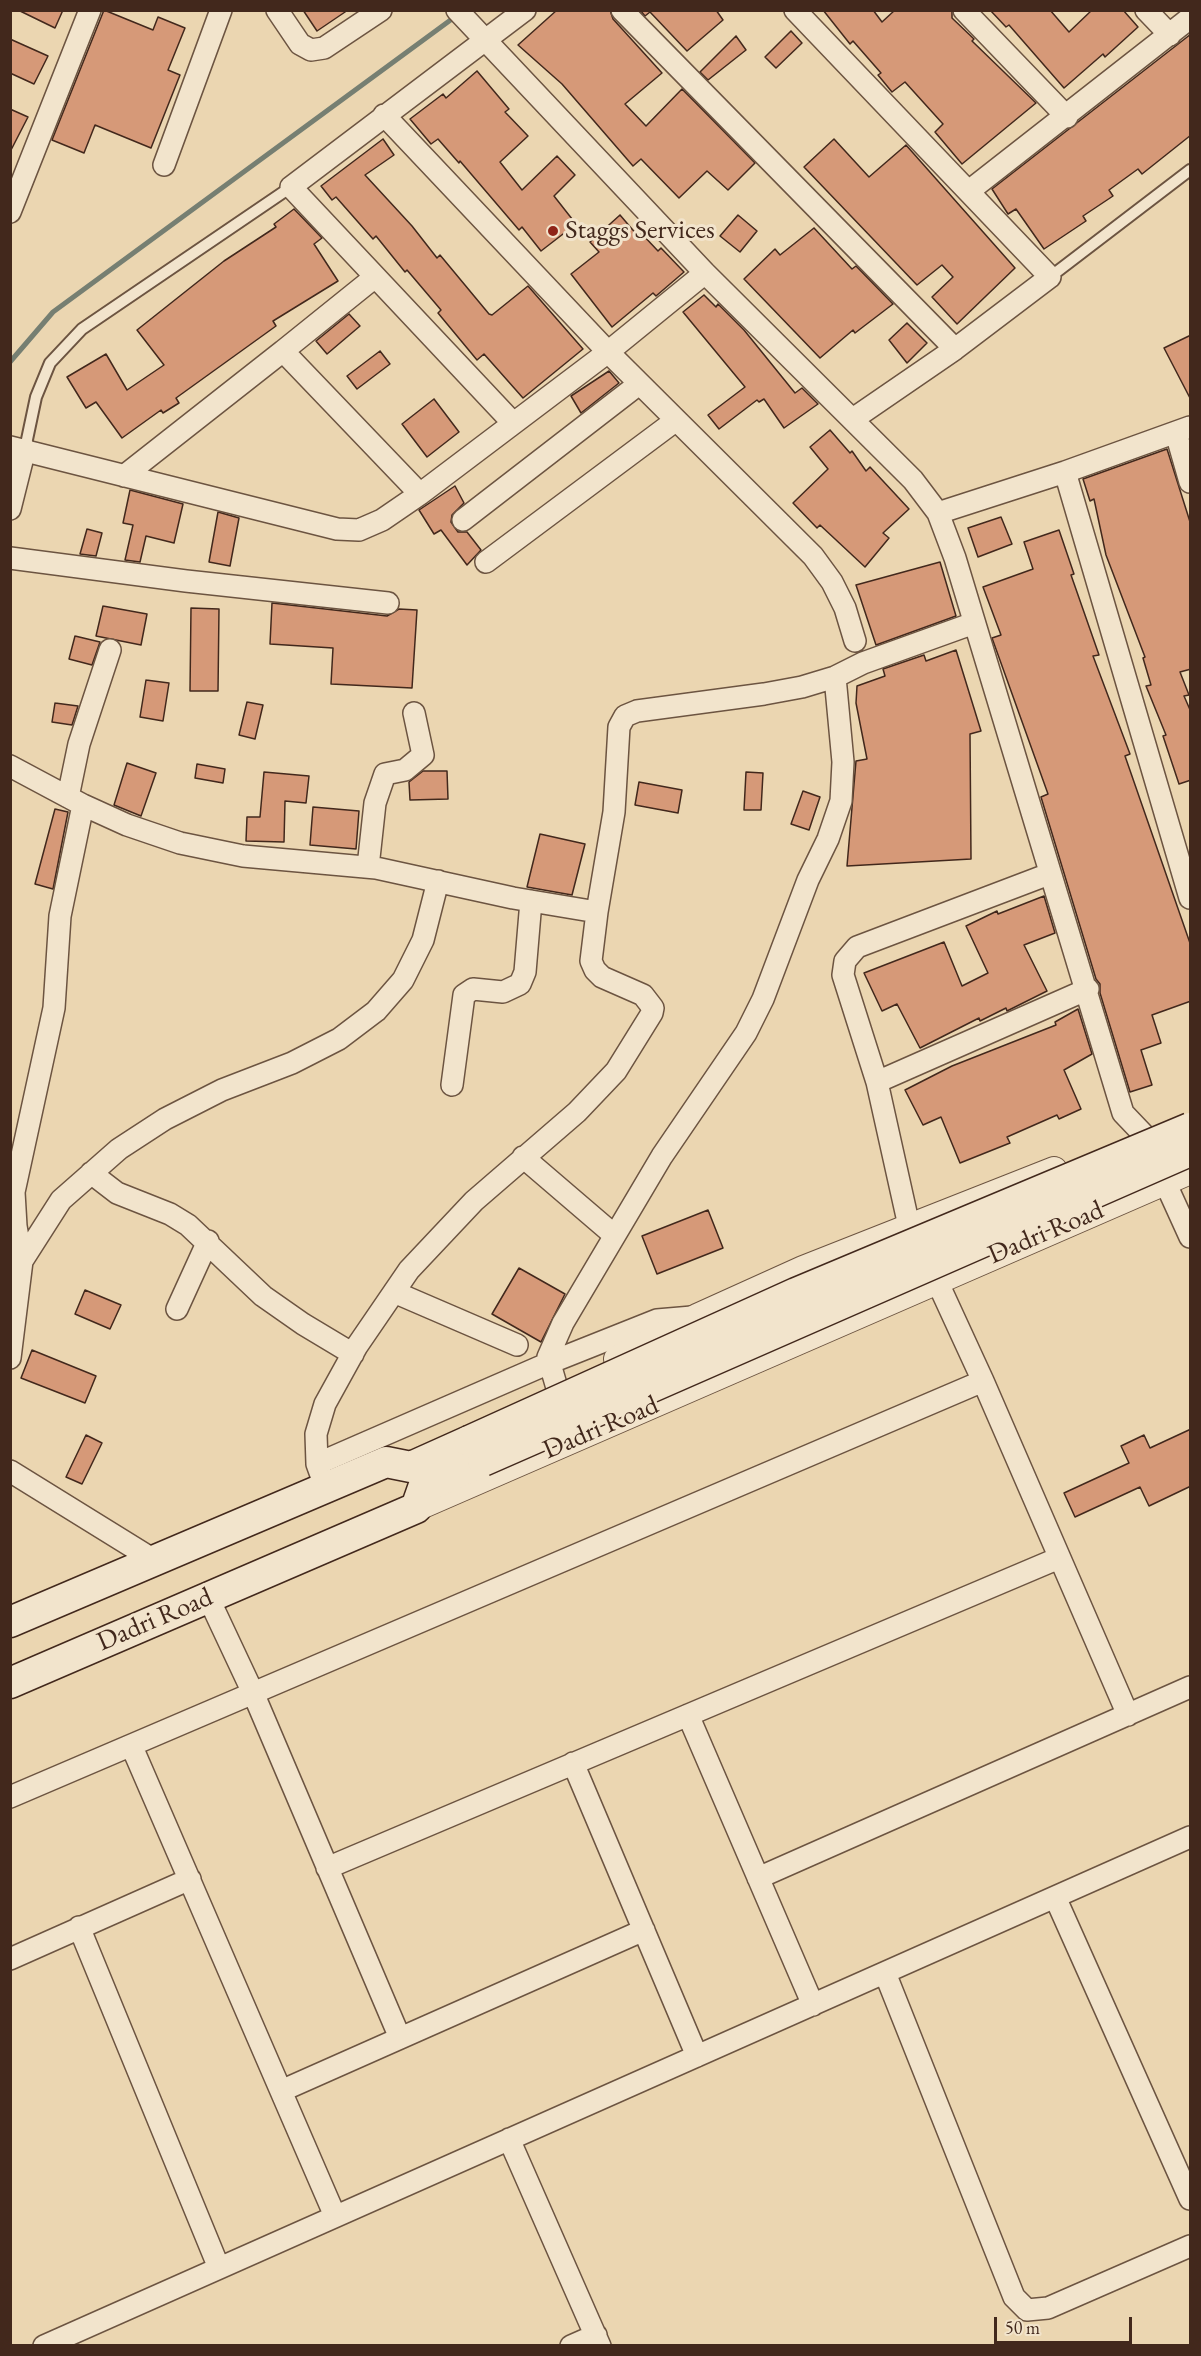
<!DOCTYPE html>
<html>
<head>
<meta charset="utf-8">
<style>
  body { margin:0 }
  #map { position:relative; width:1201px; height:2356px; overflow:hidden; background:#ebd6b1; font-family:"EB Garamond",serif }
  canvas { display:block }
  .frame { position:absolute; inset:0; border:12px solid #42281c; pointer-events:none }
  .scale { position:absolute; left:994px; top:2317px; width:138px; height:27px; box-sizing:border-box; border:3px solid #42281c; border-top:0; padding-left:8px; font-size:18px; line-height:21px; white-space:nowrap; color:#42281c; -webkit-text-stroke:4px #f2e4cc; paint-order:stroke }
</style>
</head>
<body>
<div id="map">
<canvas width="1201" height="2356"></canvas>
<div class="frame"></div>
<div class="scale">50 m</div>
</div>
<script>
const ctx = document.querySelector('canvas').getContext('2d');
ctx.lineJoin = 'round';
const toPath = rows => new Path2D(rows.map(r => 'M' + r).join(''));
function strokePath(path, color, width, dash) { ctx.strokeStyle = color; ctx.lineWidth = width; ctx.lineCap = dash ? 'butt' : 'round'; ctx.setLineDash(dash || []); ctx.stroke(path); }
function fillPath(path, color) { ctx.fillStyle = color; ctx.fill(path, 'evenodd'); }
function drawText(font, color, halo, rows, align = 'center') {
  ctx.font = font + ' "EB Garamond",serif'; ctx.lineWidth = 6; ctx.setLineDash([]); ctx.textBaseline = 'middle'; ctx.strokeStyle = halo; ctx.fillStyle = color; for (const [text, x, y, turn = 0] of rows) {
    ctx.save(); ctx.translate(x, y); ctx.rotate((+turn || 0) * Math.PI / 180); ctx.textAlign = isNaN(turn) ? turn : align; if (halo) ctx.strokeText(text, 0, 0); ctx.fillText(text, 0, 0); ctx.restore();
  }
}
strokePath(toPath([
  [10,362,53,312,456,16]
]), '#767f72', 5);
const building = toPath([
  [18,10,63,10,55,28,18,10],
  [104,10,153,30,158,17,185,28,168,70,180,75,151,148,95,125,84,153,52,140,104,10],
  [303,10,348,10,317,31,303,10],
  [557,10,610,10,613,19,662,73,625,104,646,126,682,89,755,163,728,190,707,171,679,198,641,159,633,166,562,84,518,45,557,10],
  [640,10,716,10,723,20,687,51,650,12,645,16,640,10],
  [823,10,873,10,882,22,895,10,952,10,952,18,974,39,972,41,1036,103,962,164,935,132,943,124,905,82,892,92,878,75,881,73,853,41,850,44,823,10],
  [990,10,1050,10,1069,32,1092,10,1123,10,1138,27,1105,57,1103,54,1064,88,1009,25,1006,27,990,10],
  [791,31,802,43,776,68,765,57,791,31],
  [1191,34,1191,135,1142,174,1138,169,1109,190,1113,196,1083,216,1086,221,1044,249,1016,209,1008,214,992,189,1191,34],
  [736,36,746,50,708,80,700,72,736,36],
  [10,39,48,56,34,84,10,73,10,39],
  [477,71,509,109,505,112,528,136,500,162,522,190,557,156,575,175,554,196,576,224,541,251,522,227,519,230,460,161,459,163,438,139,431,144,410,119,443,94,446,98,477,71],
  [10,109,28,117,10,152,10,109],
  [383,139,394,155,365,175,412,226,437,258,440,255,489,314,492,315,528,286,583,349,523,398,484,354,477,360,438,313,441,310,407,270,405,272,376,236,373,239,336,197,332,200,321,186,383,139],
  [834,139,869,177,906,145,1015,268,957,324,932,297,953,277,942,265,917,285,804,167,834,139],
  [294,209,322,238,314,244,338,281,273,321,276,326,176,398,179,403,163,413,161,410,122,438,96,402,86,408,67,377,106,354,127,390,164,365,137,330,224,261,276,227,274,224,294,209],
  [620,215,638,236,641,233,658,251,661,248,684,272,656,296,653,293,612,327,571,274,599,252,590,242,620,215],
  [738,215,757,231,740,252,720,236,738,215],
  [814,228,852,269,856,266,893,304,855,333,853,330,820,358,744,279,775,249,780,255,814,228],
  [704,295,716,307,718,304,744,330,795,393,802,388,818,404,784,428,764,399,759,402,757,400,719,429,708,415,745,387,683,312,704,295],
  [349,314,360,326,327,354,316,341,349,314],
  [907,323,927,343,907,363,889,340,907,323],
  [1191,335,1191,400,1164,348,1191,335],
  [380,351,390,364,357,389,347,376,380,351],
  [609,371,619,383,581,413,571,396,609,371],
  [434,399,459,432,427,457,402,424,434,399],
  [830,430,850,453,852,451,866,471,870,467,909,509,883,533,889,538,865,567,820,525,817,528,793,503,828,469,810,447,830,430],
  [1167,449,1191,525,1191,669,1180,672,1189,695,1184,696,1191,712,1191,780,1179,784,1163,736,1166,735,1146,686,1151,685,1143,658,1145,657,1106,555,1094,499,1090,501,1083,479,1167,449],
  [455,486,464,503,452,515,451,522,458,532,467,532,481,550,467,565,441,530,434,534,419,510,455,486],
  [130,490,183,504,174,543,146,536,140,562,125,560,133,525,123,523,130,490],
  [218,512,239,518,230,566,209,562,218,512],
  [1001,517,1012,544,978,557,968,528,1001,517],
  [87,529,102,533,96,556,80,554,87,529],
  [1059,530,1074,574,1071,575,1099,655,1093,656,1130,754,1125,756,1191,946,1191,1001,1152,1015,1161,1043,1141,1050,1152,1085,1130,1092,1100,993,1100,984,1096,979,1041,797,1048,794,992,638,1001,635,983,587,1033,569,1024,542,1059,530],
  [940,562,956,616,876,645,856,585,940,562],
  [272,603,387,616,399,609,417,610,412,688,331,684,333,648,270,644,272,603],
  [103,606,147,614,141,645,96,636,103,606],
  [191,608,219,609,218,691,190,691,191,608],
  [75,636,100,642,92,665,69,659,75,636],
  [956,650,981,731,970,734,971,859,847,866,856,761,867,759,856,703,857,686,885,676,883,669,924,655,926,661,956,650],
  [146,680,169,683,163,721,140,717,146,680],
  [247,702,263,705,255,739,239,735,247,702],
  [55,703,78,706,72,725,52,722,55,703],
  [127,763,156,773,141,816,114,805,127,763],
  [197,764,225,769,223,783,195,778,197,764],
  [423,771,447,771,448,799,410,800,409,782,423,771],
  [264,772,309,776,306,803,285,801,284,842,246,841,247,817,260,817,264,772],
  [746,772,763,773,761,810,744,810,746,772],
  [639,782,682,790,678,813,635,805,639,782],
  [803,791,820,797,809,830,791,824,803,791],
  [313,807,359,811,356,849,310,845,313,807],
  [55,809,68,812,53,889,35,884,55,809],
  [540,834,585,844,572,895,527,887,540,834],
  [1044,896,1055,933,1024,945,1047,991,1007,1011,1006,1008,980,1021,979,1018,920,1048,897,1004,882,1011,864,973,944,942,962,986,988,973,966,926,997,911,998,914,1044,896],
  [1078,1009,1092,1054,1064,1070,1081,1109,1059,1119,1057,1115,1007,1137,1010,1143,960,1163,941,1117,923,1125,905,1090,952,1066,1056,1025,1055,1022,1078,1009],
  [708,1210,723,1248,657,1274,642,1236,708,1210],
  [519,1268,565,1294,541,1342,492,1314,519,1268],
  [85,1290,121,1305,110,1329,75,1314,85,1290],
  [32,1350,96,1376,85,1403,21,1378,32,1350],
  [1191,1429,1191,1486,1149,1506,1140,1487,1075,1517,1064,1493,1129,1463,1121,1446,1144,1435,1150,1448,1191,1429],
  [86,1435,102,1443,82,1484,66,1477,86,1435]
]);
fillPath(building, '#d69978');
strokePath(building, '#42281c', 1.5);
const service = toPath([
  [1050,277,1190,170],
  [25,449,36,397,50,363,82,329,291,187]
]);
const minor = toPath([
  [277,10,300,44,311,50,324,48,381,10],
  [457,10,705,273,913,480,938,513,955,558,1123,1113,1144,1135],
  [622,10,955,349],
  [795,10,1050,277,955,349,853,419],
  [964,10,1067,117],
  [1146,10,1170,35],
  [384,115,608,352,813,556,832,582,845,608,855,641],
  [164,165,221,10],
  [969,191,1190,18],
  [10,212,90,10],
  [283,351,375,277],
  [513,423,291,187,525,10],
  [1176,433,1190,482],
  [10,447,337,529,359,530,382,520,420,494,608,352,705,273],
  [1065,472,1190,898],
  [124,476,283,351,420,494],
  [10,509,25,449],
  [938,513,1065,472,1190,427],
  [463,520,639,384],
  [10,558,186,581,388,603],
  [486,562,675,421],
  [10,766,83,805,127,825,180,843,243,856,376,868,513,898,597,912,591,961,595,970,602,977,643,995,653,1008,652,1013,616,1071,577,1112,474,1201,409,1270,357,1346,325,1404,316,1434,317,1464,326,1489],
  [68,797,79,744,110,650],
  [368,867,375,803,385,774,405,770,423,755,414,713],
  [1049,874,857,947,845,961,843,975,877,1082,1088,989],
  [597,912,614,812,619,727,625,716,637,711,764,694,802,687,835,677,863,663,974,623],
  [877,1082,909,1226,917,1240],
  [452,1085,464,995,473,989,503,992,520,984,525,972,531,901],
  [523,1157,614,1235],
  [91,1173,117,1193,170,1214,188,1225,263,1296,303,1324,353,1354],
  [1165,1182,1190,1237],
  [22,1261,16,1226,14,1192,54,1008,60,916,83,805],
  [931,1268,983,1381,1128,1715],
  [394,1292,517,1345],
  [177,1309,208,1241],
  [10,1358,22,1261,61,1200,119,1149,165,1119,222,1090,292,1063,339,1039,376,1011,403,980,423,940,438,881],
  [557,1388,548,1357,563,1323,662,1156,746,1033,763,999,808,880,828,839,841,801,843,762,835,677],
  [317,1464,549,1363,657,1320,692,1317],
  [10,1471,157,1562],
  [208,1597,254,1695,400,2038],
  [688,1715,813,2005],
  [132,1747,335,2216],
  [573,1763,697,2056],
  [10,1797,983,1381],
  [327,1868,1059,1558],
  [758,1878,1190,1687],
  [1055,1897,1190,2199],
  [79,1927,219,2268],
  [10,1959,190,1879],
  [885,1973,1014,2297,1027,2310,1048,2308,1190,2246],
  [281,2091,644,1930],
  [509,2139,600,2346],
  [44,2346,1190,1837],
  [571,2346,596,2335]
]);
const tertiary = toPath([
  [617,1359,699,1316,803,1269,1054,1170],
  [416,1508,1190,1171]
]);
const secondary = toPath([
  [10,1622,386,1462,411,1467,469,1441],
  [10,1683,416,1508,423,1488,483,1461]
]);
strokePath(service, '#6c5441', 14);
strokePath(minor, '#6c5441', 24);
strokePath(tertiary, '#6c5441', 28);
strokePath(secondary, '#42281c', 33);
strokePath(service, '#f2e4cc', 10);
strokePath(minor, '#f2e4cc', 21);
strokePath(tertiary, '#f2e4cc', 26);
strokePath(secondary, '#f2e4cc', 30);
const secondaryBridge = toPath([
  [469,1441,796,1293,1190,1128],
  [483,1461,1190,1151]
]);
strokePath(secondaryBridge, '#42281c', 33, []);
strokePath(secondaryBridge, '#f2e4cc', 30);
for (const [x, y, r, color] of [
  [553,231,6,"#8f2418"]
]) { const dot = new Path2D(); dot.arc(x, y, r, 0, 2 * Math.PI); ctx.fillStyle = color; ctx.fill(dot); strokePath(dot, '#f2e4cc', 2); }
drawText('27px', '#42281c', '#f2e4cc', [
  ["Staggs Services",565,231]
], 'left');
drawText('27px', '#42281c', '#f2e4cc', [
  ["Dadri Road",1046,1233,-23],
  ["Dadri Road",601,1428,-23],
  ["Dadri Road",155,1620,-23]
]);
</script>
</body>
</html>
